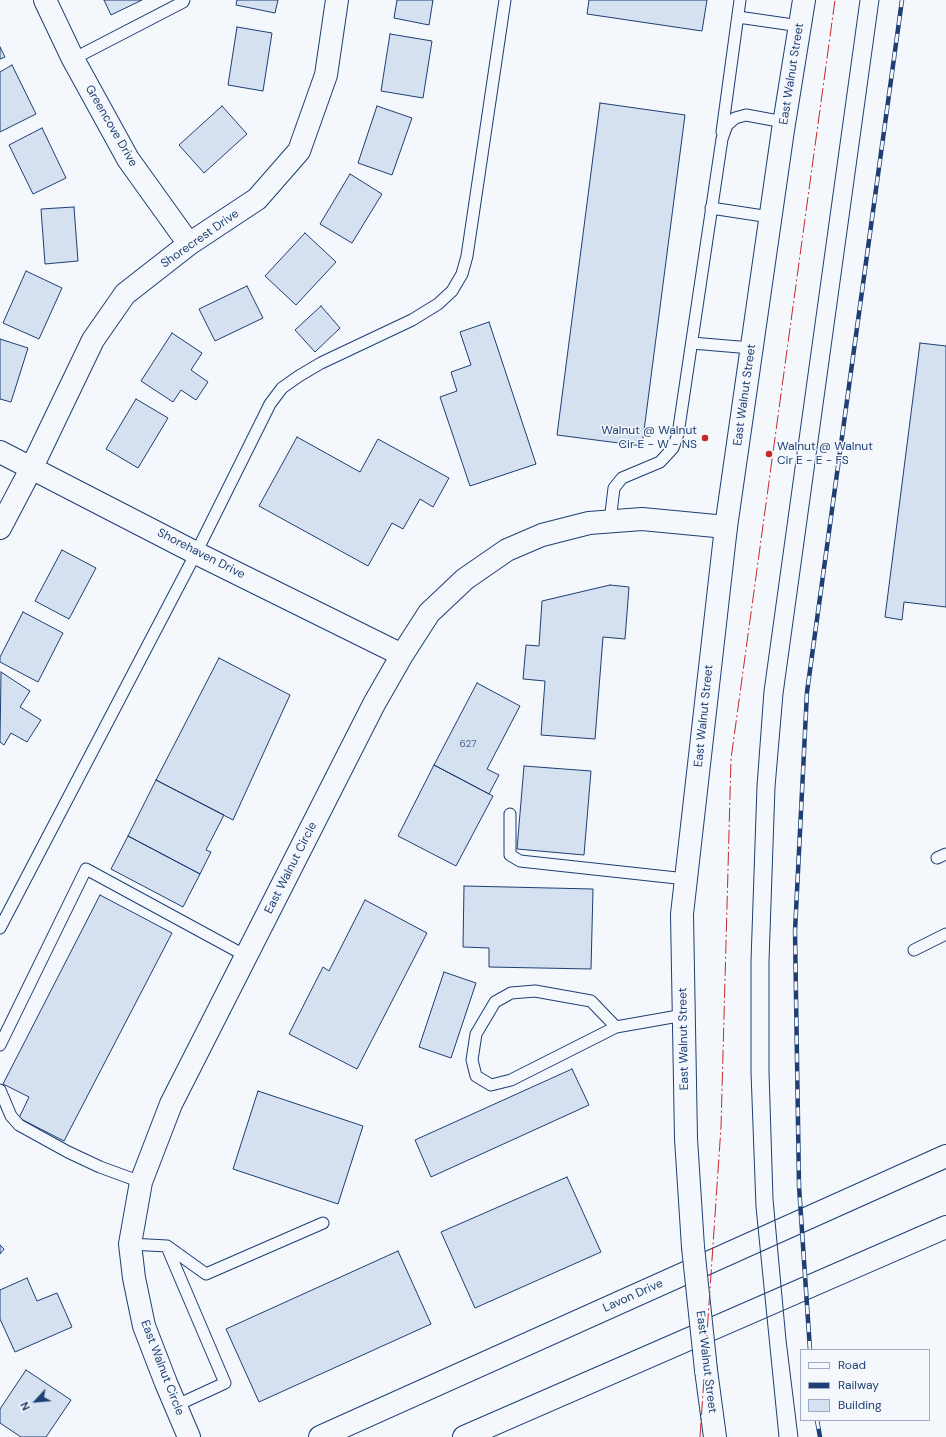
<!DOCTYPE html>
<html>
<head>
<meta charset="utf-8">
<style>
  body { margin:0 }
  #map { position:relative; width:946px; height:1437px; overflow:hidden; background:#f4f7fb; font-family:"DM Sans",sans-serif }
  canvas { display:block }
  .legend { position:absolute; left:800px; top:1349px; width:130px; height:72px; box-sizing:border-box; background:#f4f7fb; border:1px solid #9eadc5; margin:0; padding:5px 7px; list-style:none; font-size:12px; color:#1d3f73 }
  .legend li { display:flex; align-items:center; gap:8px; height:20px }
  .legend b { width:20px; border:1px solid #9eadc5 }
  .north { position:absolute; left:16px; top:1381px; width:40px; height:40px; -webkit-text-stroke:3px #f4f7fb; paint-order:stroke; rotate:244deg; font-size:11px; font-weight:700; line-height:16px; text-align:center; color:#1d3f73 }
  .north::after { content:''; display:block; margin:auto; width:14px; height:18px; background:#1d3f73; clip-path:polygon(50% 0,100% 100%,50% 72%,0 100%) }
</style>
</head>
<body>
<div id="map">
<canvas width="946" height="1437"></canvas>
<ul class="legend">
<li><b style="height:5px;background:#f4f7fb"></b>Road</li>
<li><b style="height:5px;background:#1d3f73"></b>Railway</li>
<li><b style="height:11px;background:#d5e0f0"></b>Building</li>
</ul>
<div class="north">N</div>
</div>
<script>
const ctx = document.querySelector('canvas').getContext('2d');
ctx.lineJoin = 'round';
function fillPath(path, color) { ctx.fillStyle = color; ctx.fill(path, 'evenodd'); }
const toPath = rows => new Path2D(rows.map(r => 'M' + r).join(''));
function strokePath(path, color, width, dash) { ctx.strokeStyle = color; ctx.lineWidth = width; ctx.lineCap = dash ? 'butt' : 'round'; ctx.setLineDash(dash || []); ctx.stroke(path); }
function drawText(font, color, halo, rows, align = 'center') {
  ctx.font = font + ' "DM Sans",sans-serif'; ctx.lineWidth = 3; ctx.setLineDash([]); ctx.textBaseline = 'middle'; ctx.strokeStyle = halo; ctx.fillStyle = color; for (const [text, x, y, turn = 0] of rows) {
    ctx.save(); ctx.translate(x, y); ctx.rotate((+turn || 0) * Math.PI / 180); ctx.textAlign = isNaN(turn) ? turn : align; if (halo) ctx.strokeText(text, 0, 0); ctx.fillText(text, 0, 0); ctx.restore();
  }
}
const building = toPath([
  [104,0,142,0,111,15,104,0],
  [237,0,278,0,275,13,236,5,237,0],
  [397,0,433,0,429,25,394,18,397,0],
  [589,0,707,0,702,31,587,14,589,0],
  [237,27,272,33,263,91,228,85,237,27],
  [390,34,432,41,423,98,381,91,390,34],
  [0,47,5,57,0,59,0,47],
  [12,65,36,114,0,132,0,72,12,65],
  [600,103,685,115,642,446,557,435,600,103],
  [222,106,247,134,204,173,179,145,222,106],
  [377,106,412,118,392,175,358,163,377,106],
  [42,128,66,178,33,194,9,145,42,128],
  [350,174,382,194,352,243,320,224,350,174],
  [74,207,78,261,45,264,41,209,74,207],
  [305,233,336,262,296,305,265,276,305,233],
  [26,271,62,288,39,339,3,323,26,271],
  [247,286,263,318,215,341,199,309,247,286],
  [321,306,340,328,315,352,295,330,321,306],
  [489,322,536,464,470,486,440,397,457,391,451,372,471,365,460,332,489,322],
  [172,333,202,353,191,370,208,382,196,400,181,390,173,402,141,381,172,333],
  [0,339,28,348,11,402,0,399,0,339],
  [920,343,946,346,946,607,904,602,902,620,885,617,920,343],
  [136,399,168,418,138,468,106,449,136,399],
  [297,437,360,472,378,439,449,478,433,507,420,499,403,529,392,523,368,566,259,506,297,437],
  [62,550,96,568,69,619,35,601,62,550],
  [610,585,629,587,625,639,603,637,595,739,541,735,545,681,523,679,526,645,539,646,542,601,610,585],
  [23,612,63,633,38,682,0,662,0,657,23,612],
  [219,658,290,695,233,820,156,780,219,658],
  [1,672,30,691,20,707,41,720,27,742,11,733,4,745,0,742,1,672],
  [477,683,520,706,487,769,499,775,489,794,434,765,477,683],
  [434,765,493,796,456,866,398,836,434,765],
  [524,766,591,771,584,855,517,849,524,766],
  [156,780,224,815,206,850,211,852,200,874,128,836,156,780],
  [128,836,200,874,183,907,111,869,128,836],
  [464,886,593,889,591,969,489,967,489,948,463,947,464,886],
  [100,895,172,933,64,1141,19,1118,29,1097,3,1084,100,895],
  [365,900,427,933,357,1069,289,1034,323,967,329,971,365,900],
  [444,972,476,983,451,1058,419,1047,444,972],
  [572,1069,589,1105,431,1177,415,1140,572,1069],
  [258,1091,363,1126,338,1204,233,1169,258,1091],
  [567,1177,601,1252,475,1308,441,1232,567,1177],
  [0,1245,4,1249,0,1254,0,1245],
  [398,1251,431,1324,259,1402,226,1329,398,1251],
  [27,1278,37,1301,57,1293,72,1327,15,1352,0,1319,0,1290,27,1278],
  [26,1370,71,1400,46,1437,21,1437,0,1423,0,1409,26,1370]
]);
fillPath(building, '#d5e0f0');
strokePath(building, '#1d3f73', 1);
const lane = toPath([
  [738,17,800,26],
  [73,59,183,2,184,0],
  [722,132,740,0],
  [711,208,770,217],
  [692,343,751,348],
  [610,521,614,488,622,478,660,462,673,448,678,434,722,139,727,125,735,118,746,115,784,122],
  [510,814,510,855,520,861,686,879],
  [937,858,946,854],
  [0,928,196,553,270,404,282,388,299,376,321,363,412,320,438,304,452,291,462,274,467,256,505,0],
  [914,950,946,934],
  [616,1027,591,1001,535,991,511,993,495,1002,476,1034,472,1060,476,1076,491,1085,511,1080,616,1027,684,1015],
  [0,1045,86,869,246,956],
  [0,1090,11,1116,19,1125,68,1152,100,1167,141,1182],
  [130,1244,167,1246,206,1274,323,1223],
  [167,1247,225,1383,175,1406]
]);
const street = toPath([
  [45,0,73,59,128,159,189,244],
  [0,452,196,553,402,655],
  [0,528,32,467,93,340,125,294,189,244,257,199,299,151,326,75,337,0],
  [189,1437,166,1383,144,1326,134,1278,130,1244,141,1182,171,1104,374,704,402,655,429,613,465,579,507,550,542,535,589,523,642,519,726,527]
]);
const secondary = toPath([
  [693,1247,686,1139,682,914,726,527,783,130,804,0],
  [706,1370,715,1437]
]);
const primary = toPath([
  [320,1437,946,1156],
  [464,1437,946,1227]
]);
strokePath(lane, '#1d3f73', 13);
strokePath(street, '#1d3f73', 24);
strokePath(secondary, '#1d3f73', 24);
strokePath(primary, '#1d3f73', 24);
strokePath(lane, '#f4f7fb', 11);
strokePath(street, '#f4f7fb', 22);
strokePath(secondary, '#f4f7fb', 22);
strokePath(primary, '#f4f7fb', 22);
strokePath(toPath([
  [779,1437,756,1207,751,1072,751,961,757,786,764,691,860,0],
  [798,1437,786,1340,773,1199,769,1072,769,961,775,787,783,694,879,0]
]), '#1d3f73', 1);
const rail = toPath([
  [810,1350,799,1186,795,931,807,692,902,0],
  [817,1420,820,1437]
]);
strokePath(rail, '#1d3f73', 4.5);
strokePath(rail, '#f4f7fb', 3, [9]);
const secondaryBridge = toPath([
  [693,1247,706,1370]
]);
strokePath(secondaryBridge, '#1d3f73', 24, []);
strokePath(secondaryBridge, '#f4f7fb', 22);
strokePath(toPath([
  [700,1437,721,1127,731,759,835,0]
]), '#c62828', 1, [14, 3, 2, 3]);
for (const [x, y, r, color] of [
  [705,438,4,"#c62828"],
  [769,454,4,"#c62828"]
]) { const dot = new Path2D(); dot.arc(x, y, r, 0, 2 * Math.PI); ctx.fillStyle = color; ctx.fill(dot); strokePath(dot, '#f4f7fb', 1.5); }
drawText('10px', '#4b6792', null, [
  ["627",468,744]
]);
drawText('12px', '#1d3f73', '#f4f7fb', [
  ["East Walnut Street",792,74,-81],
  ["Greencove Drive",111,126,60],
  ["Shorecrest Drive",200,239,-35],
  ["East Walnut Street",745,395,-82],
  ["Shorehaven Drive",201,554,27],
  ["East Walnut Street",704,716,-84],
  ["East Walnut Circle",291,868,-63],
  ["East Walnut Street",684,1039,-91],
  ["Lavon Drive",633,1296,-24],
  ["East Walnut Street",706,1362,83],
  ["East Walnut Circle",162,1368,69]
]);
drawText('12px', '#1d3f73', '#f4f7fb', [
  ["Walnut @ Walnut",697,431],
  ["Cir E - W - NS",697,445],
  ["Walnut @ Walnut",777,447,"left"],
  ["Cir E - E - FS",777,461,"left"]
], 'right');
</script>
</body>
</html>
